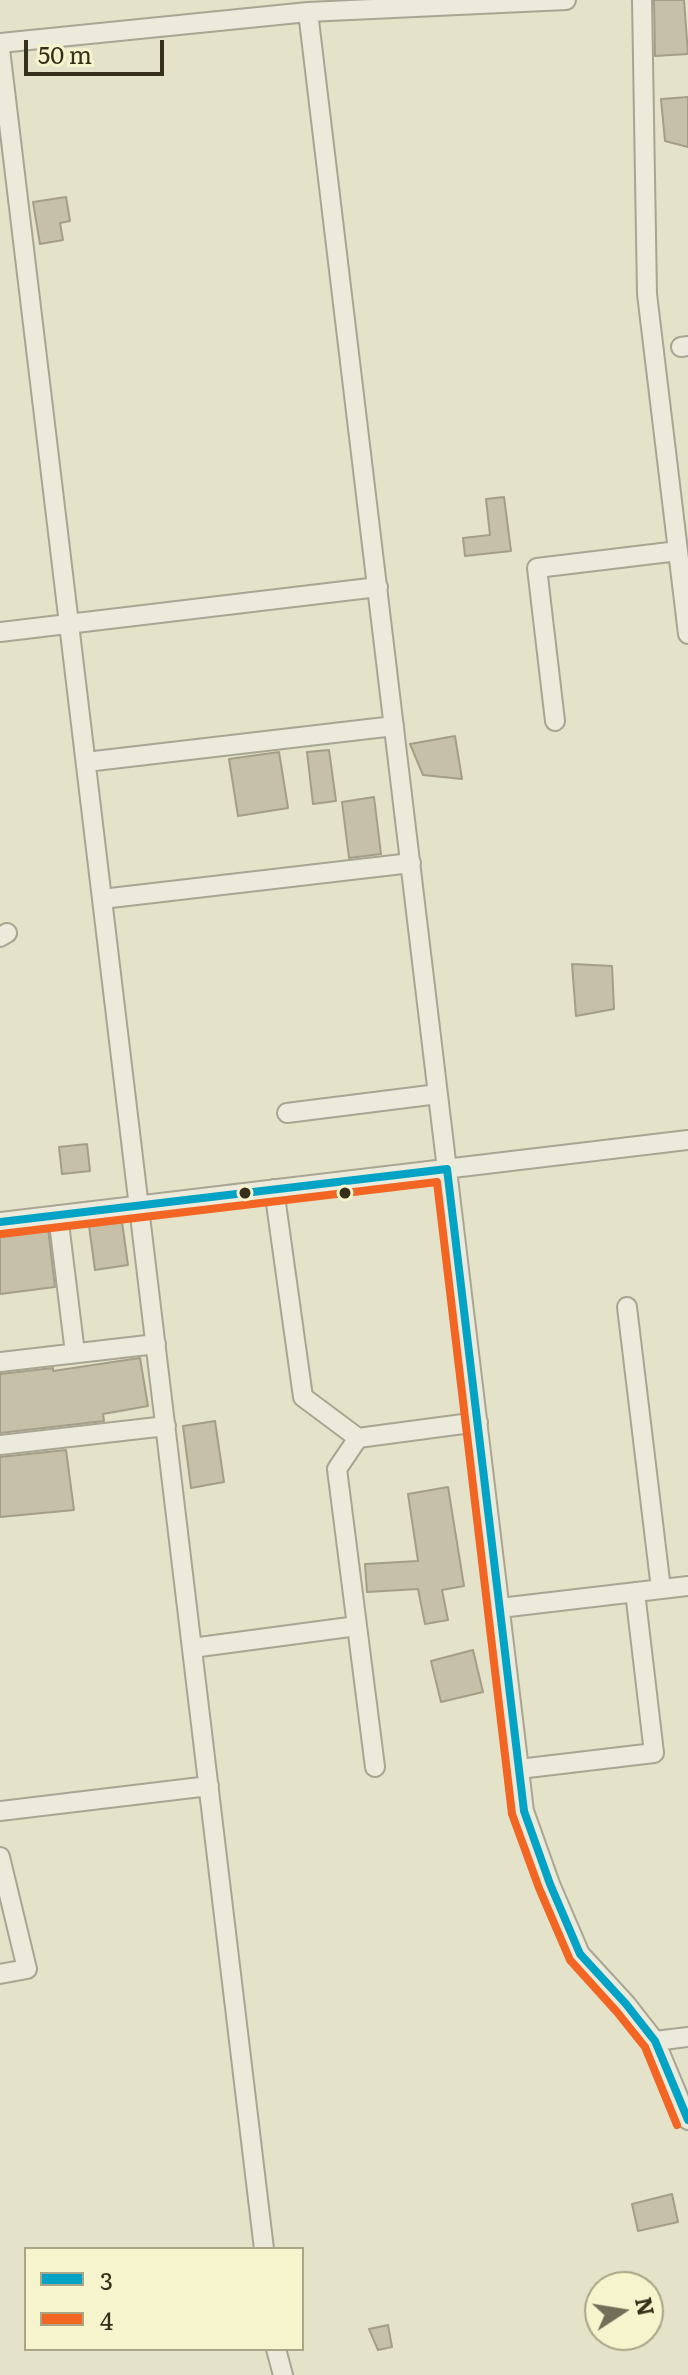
<!DOCTYPE html>
<html>
<head>
<meta charset="utf-8">
<style>
  body { margin:0 }
  #map { position:relative; width:688px; height:2375px; overflow:hidden; background:#e4e2c8; font-family:Literata,serif }
  canvas { display:block }
  .legend { position:absolute; left:24px; top:2247px; width:280px; height:104px; box-sizing:border-box; background:#f6f4cd; border:2px solid #a9a586; margin:0; padding:10px 14px; list-style:none; font-size:24px; color:#362f1b }
  .legend li { display:flex; align-items:center; gap:16px; height:40px }
  .legend b { width:40px; border:2px solid #a9a586 }
  .north { position:absolute; left:584px; top:2271px; width:80px; height:80px; box-sizing:border-box; background:#f6f4cd; border:2px solid #a9a586; border-radius:50%; rotate:78deg; font-size:22px; font-weight:700; line-height:32px; text-align:center; color:#362f1b }
  .north::after { content:''; display:block; margin:auto; width:28px; height:36px; background:#736e58; clip-path:polygon(50% 0,100% 100%,50% 72%,0 100%) }
  .scale { position:absolute; left:24px; top:40px; width:140px; height:36px; box-sizing:border-box; border:4px solid #362f1b; border-top:0; padding-left:10px; font-size:24px; line-height:28px; white-space:nowrap; color:#362f1b; -webkit-text-stroke:6px #f6f4cd; paint-order:stroke }
</style>
</head>
<body>
<div id="map">
<canvas width="688" height="2375"></canvas>
<ul class="legend">
<li><b style="height:10px;background:#03a3c5"></b>3</li>
<li><b style="height:10px;background:#f26522"></b>4</li>
</ul>
<div class="north">N</div>
<div class="scale">50 m</div>
</div>
<script>
const ctx = document.querySelector('canvas').getContext('2d');
ctx.lineJoin = 'round';
function fillPath(path, color) { ctx.fillStyle = color; ctx.fill(path, 'evenodd'); }
const toPath = rows => new Path2D(rows.map(r => 'M' + r).join(''));
function strokePath(path, color, width, dash) { ctx.strokeStyle = color; ctx.lineWidth = width; ctx.lineCap = dash ? 'butt' : 'round'; ctx.setLineDash(dash || []); ctx.stroke(path); }
const building = toPath([
  [654,0,684,0,688,54,655,56,654,0],
  [688,97,688,147,665,141,661,99,688,97],
  [66,197,70,221,60,223,63,240,40,244,33,202,66,197],
  [504,497,511,551,465,556,463,538,490,535,486,499,504,497],
  [455,736,462,779,423,775,410,744,455,736],
  [329,750,336,801,313,804,307,752,329,750],
  [279,752,288,808,238,816,229,759,279,752],
  [374,797,381,854,349,858,342,802,374,797],
  [572,964,612,966,614,1009,576,1016,572,964],
  [87,1144,90,1171,62,1174,59,1147,87,1144],
  [122,1222,128,1265,95,1270,89,1226,122,1222],
  [48,1228,55,1287,0,1294,0,1234,48,1228],
  [140,1358,148,1406,103,1414,104,1421,0,1433,0,1374,53,1368,53,1371,140,1358],
  [215,1421,224,1482,191,1488,183,1426,215,1421],
  [66,1450,74,1510,0,1517,0,1457,66,1450],
  [448,1487,464,1586,442,1590,448,1620,425,1624,418,1589,367,1592,365,1564,418,1561,408,1494,448,1487],
  [473,1650,483,1692,441,1702,431,1661,473,1650],
  [672,2194,678,2222,638,2231,632,2204,672,2194],
  [388,2325,392,2347,378,2350,369,2329,388,2325]
]);
fillPath(building, '#c7c0a9');
strokePath(building, '#a49d88', 2);
const minor = toPath([
  [642,0,647,294,688,634],
  [308,12,524,1811,550,1884,580,1954,626,2004,655,2041,688,2120],
  [0,43,308,12,566,0],
  [0,49,264,2249],
  [681,347,688,346],
  [0,632,378,587],
  [555,721,537,568,678,551],
  [86,762,394,726],
  [102,899,411,863],
  [0,937,7,933],
  [287,1113,438,1094],
  [274,1189,303,1397,358,1438,478,1422],
  [58,1215,75,1353],
  [0,1222,688,1140],
  [627,1307,661,1589],
  [0,1362,156,1344],
  [358,1438,337,1469,375,1767],
  [0,1445,166,1426],
  [500,1608,688,1586],
  [192,1648,357,1626],
  [519,1769,654,1753,635,1592],
  [0,1811,209,1786],
  [0,1857,27,1969,0,1974],
  [655,2041,688,2037],
  [276,2349,283,2375]
]);
strokePath(minor, '#a8a592', 22);
strokePath(minor, '#ebeadb', 18);
strokePath(toPath([
  [447,1169,524,1811,550,1884,580,1954,626,2004,655,2041,688,2120],
  [0,1222,447,1169]
]), '#03a3c5', 8);
strokePath(toPath([
  [1,1234,437,1182,512,1814,539,1888,570,1960,617,2012,645,2047,677,2125]
]), '#f26522', 8);
for (const [x, y, r, color] of [
  [245,1193,7,"#362f1b"],
  [345,1193,7,"#362f1b"]
]) { const dot = new Path2D(); dot.arc(x, y, r, 0, 2 * Math.PI); ctx.fillStyle = color; ctx.fill(dot); strokePath(dot, '#f6f4cd', 3); }
</script>
</body>
</html>
